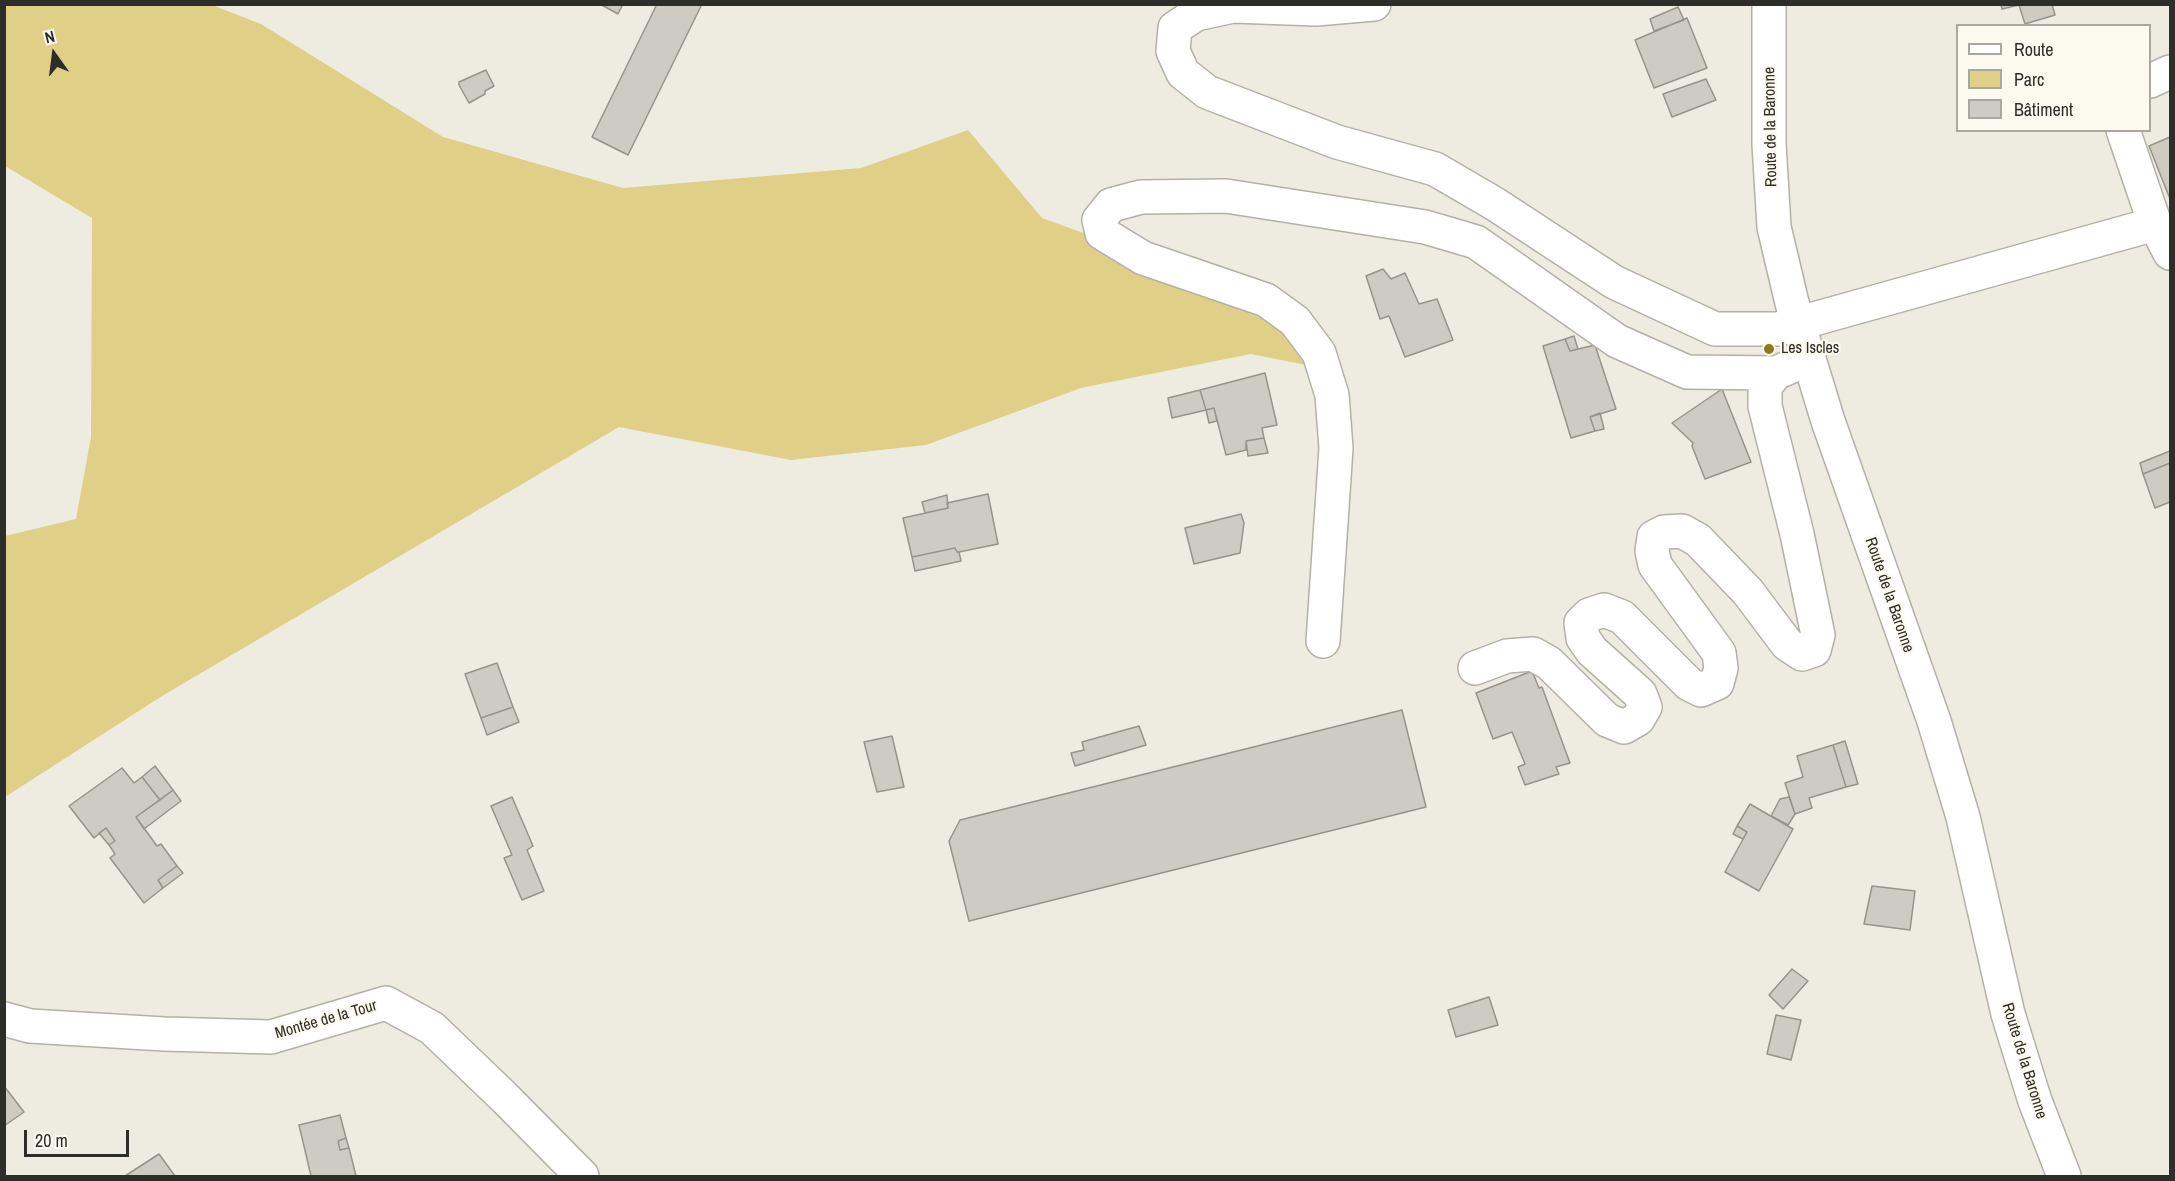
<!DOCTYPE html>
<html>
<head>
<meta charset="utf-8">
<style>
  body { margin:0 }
  #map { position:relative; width:2175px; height:1181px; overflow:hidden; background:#eeece1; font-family:"Archivo Narrow",sans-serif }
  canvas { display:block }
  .frame { position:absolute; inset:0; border:6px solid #2d2d29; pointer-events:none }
  .legend { position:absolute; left:1956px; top:24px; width:195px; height:108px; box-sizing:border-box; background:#fcf9ef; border:2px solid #a9a7a0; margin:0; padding:8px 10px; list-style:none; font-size:18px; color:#2d2d29 }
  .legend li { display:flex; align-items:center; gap:12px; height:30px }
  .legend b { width:30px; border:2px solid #a9a7a0 }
  .north { position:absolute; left:24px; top:24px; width:60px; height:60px; -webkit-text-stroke:4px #fcf9ef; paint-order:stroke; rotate:346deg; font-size:16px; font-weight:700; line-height:24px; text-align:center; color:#2d2d29 }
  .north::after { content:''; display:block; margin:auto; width:21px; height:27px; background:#2d2d29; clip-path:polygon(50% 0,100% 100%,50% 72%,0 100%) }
  .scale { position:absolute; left:24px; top:1130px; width:105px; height:27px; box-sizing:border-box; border:3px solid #2d2d29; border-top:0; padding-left:8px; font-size:18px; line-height:21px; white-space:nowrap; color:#2d2d29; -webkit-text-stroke:4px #fcf9ef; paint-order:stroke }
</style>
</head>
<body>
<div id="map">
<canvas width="2175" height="1181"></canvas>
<div class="frame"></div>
<ul class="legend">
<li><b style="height:8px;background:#fff"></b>Route</li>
<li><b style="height:16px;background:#e0cf87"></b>Parc</li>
<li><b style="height:16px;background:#ceccc2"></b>Bâtiment</li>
</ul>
<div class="north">N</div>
<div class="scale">20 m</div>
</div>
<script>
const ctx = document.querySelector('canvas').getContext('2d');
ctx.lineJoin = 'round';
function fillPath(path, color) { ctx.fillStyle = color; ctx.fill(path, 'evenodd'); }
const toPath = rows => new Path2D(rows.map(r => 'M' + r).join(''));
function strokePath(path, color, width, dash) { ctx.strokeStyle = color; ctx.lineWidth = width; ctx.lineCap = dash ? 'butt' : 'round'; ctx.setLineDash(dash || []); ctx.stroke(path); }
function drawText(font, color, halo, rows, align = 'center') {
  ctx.font = font + ' "Archivo Narrow",sans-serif'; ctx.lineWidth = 4.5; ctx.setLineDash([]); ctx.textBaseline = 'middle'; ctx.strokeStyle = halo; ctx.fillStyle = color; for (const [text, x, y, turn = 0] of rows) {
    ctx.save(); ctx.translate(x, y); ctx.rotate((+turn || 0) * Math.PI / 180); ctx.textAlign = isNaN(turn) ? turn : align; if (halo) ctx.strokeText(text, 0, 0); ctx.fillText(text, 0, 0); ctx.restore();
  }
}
fillPath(toPath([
  [5,5,212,5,261,24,443,137,623,188,861,168,968,130,1042,218,1185,270,1275,308,1316,367,1251,354,1081,388,926,445,791,460,619,427,162,696,5,797,5,536,76,519,91,437,92,218,5,166]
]), '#e0cf87');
const building = toPath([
  [600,4,623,4,618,14,600,4],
  [657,4,702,4,628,155,592,137,657,4],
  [2001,4,2052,4,2055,15,2025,24,2019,5,2002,9,2001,4],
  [1678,7,1684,20,1654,31,1650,19,1678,7],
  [1687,18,1707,68,1654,88,1635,40,1687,18],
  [486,70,494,86,485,91,485,94,469,103,459,85,459,82,486,70],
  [1706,79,1716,100,1672,117,1663,94,1706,79],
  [2170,137,2170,199,2149,146,2170,137],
  [1383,269,1391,279,1405,273,1419,304,1437,299,1453,340,1405,357,1389,316,1380,319,1366,276,1383,269],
  [1574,336,1578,349,1570,351,1565,339,1574,336],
  [1565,339,1570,351,1595,345,1616,409,1590,417,1595,431,1571,438,1543,346,1565,339],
  [1265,373,1277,425,1262,428,1264,438,1246,441,1246,450,1226,455,1214,408,1206,410,1200,390,1265,373],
  [1722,389,1751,462,1705,479,1692,446,1693,443,1672,423,1722,389],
  [1200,390,1206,410,1172,418,1168,398,1200,390],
  [1214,408,1217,421,1209,423,1206,410,1214,408],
  [1600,413,1604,429,1595,431,1590,417,1600,413],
  [1264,438,1268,453,1248,456,1246,441,1264,438],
  [2170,451,2170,463,2143,474,2140,463,2170,451],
  [2170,463,2170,502,2155,508,2143,474,2170,463],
  [988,494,998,544,959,552,957,552,955,548,912,557,903,518,948,508,947,503,988,494],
  [947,495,948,508,925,513,922,502,947,495],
  [1241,514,1244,523,1240,553,1194,564,1185,528,1241,514],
  [955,548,957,552,959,552,961,561,915,571,912,557,955,548],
  [497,663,513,707,481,718,465,674,497,663],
  [1532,671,1539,688,1542,687,1570,763,1556,767,1559,774,1525,785,1518,767,1525,764,1512,732,1493,739,1476,693,1532,671],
  [513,707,519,722,487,735,481,718,513,707],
  [1402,710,1426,807,969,921,949,841,960,820,1402,710],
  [1139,726,1146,745,1075,766,1071,753,1084,750,1082,742,1139,726],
  [892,736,904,787,877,792,864,742,892,736],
  [1845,741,1858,784,1846,787,1833,745,1845,741],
  [1833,745,1846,787,1809,798,1812,808,1795,814,1785,783,1803,777,1797,756,1833,745],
  [155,766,173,790,160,800,142,777,155,766],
  [122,768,134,783,142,777,160,800,136,817,157,846,161,844,177,866,158,880,163,888,144,903,110,858,115,854,109,845,115,841,106,828,94,838,69,806,122,768],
  [173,790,181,801,144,829,136,817,173,790],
  [512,797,533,846,527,850,544,891,522,900,504,858,512,855,491,806,512,797],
  [1789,797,1795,814,1788,825,1771,816,1780,799,1789,797],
  [1750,804,1793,829,1759,891,1725,872,1747,832,1737,826,1750,804],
  [1737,826,1747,832,1743,839,1733,834,1737,826],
  [106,828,115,841,109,845,99,833,106,828],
  [177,866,183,873,163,888,158,880,177,866],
  [1872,886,1915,891,1910,930,1864,924,1872,886],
  [1792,969,1808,981,1783,1009,1769,995,1792,969],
  [1489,997,1498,1025,1456,1037,1448,1010,1489,997],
  [1776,1015,1801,1020,1791,1060,1767,1054,1776,1015],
  [4,1086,24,1112,4,1126,4,1086],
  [340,1115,346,1138,338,1141,340,1150,349,1148,356,1176,311,1176,299,1125,340,1115],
  [346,1138,349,1148,340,1150,338,1141,346,1138],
  [159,1154,175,1176,125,1176,159,1154]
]);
fillPath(building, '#ceccc2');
strokePath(building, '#96948a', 1.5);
const minor = toPath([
  [1374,4,1316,9,1233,6,1196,14,1175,28,1173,51,1183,73,1207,92,1337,142,1435,169,1495,204,1614,282,1715,329,1778,329,2155,224],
  [2150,81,2170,72],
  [2123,130,2155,224,2170,253],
  [1323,641,1336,448,1332,395,1319,353,1295,321,1266,300,1143,258,1102,233,1099,220,1111,205,1141,197,1226,196,1425,227,1476,242,1617,341,1687,372,1776,373],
  [1475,668,1507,656,1533,654,1549,663,1607,720,1624,727,1638,719,1645,707,1640,694,1592,651,1583,638,1581,623,1589,615,1604,610,1622,617,1689,684,1701,690,1717,683,1721,668,1719,653,1655,565,1652,551,1654,537,1664,532,1682,531,1698,540,1748,592,1787,644,1802,654,1814,650,1818,635,1797,534,1765,406,1765,386,1776,373,1792,366],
  [4,1019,30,1026,164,1034,271,1037,386,1003,432,1028,506,1099,582,1176]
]);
const major = toPath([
  [1769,4,1769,144,1774,227,1792,303,1828,421,1934,721,1963,817,2008,1014,2035,1101,2064,1176]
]);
strokePath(minor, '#b3b1a7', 36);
strokePath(major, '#b3b1a7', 36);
strokePath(minor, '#fff', 33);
strokePath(major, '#fff', 33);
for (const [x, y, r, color] of [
  [1769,349,6,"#8d7a1f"]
]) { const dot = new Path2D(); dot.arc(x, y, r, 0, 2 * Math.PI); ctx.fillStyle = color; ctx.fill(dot); strokePath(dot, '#fcf9ef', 2); }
drawText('16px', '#2d2d29', '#fcf9ef', [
  ["Route de la Baronne",1771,127,-91],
  ["Route de la Baronne",1889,595,71],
  ["Montée de la Tour",326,1020,-16],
  ["Route de la Baronne",2024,1061,73]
]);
drawText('16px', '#2d2d29', '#fcf9ef', [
  ["Les Iscles",1781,349]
], 'left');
</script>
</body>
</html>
